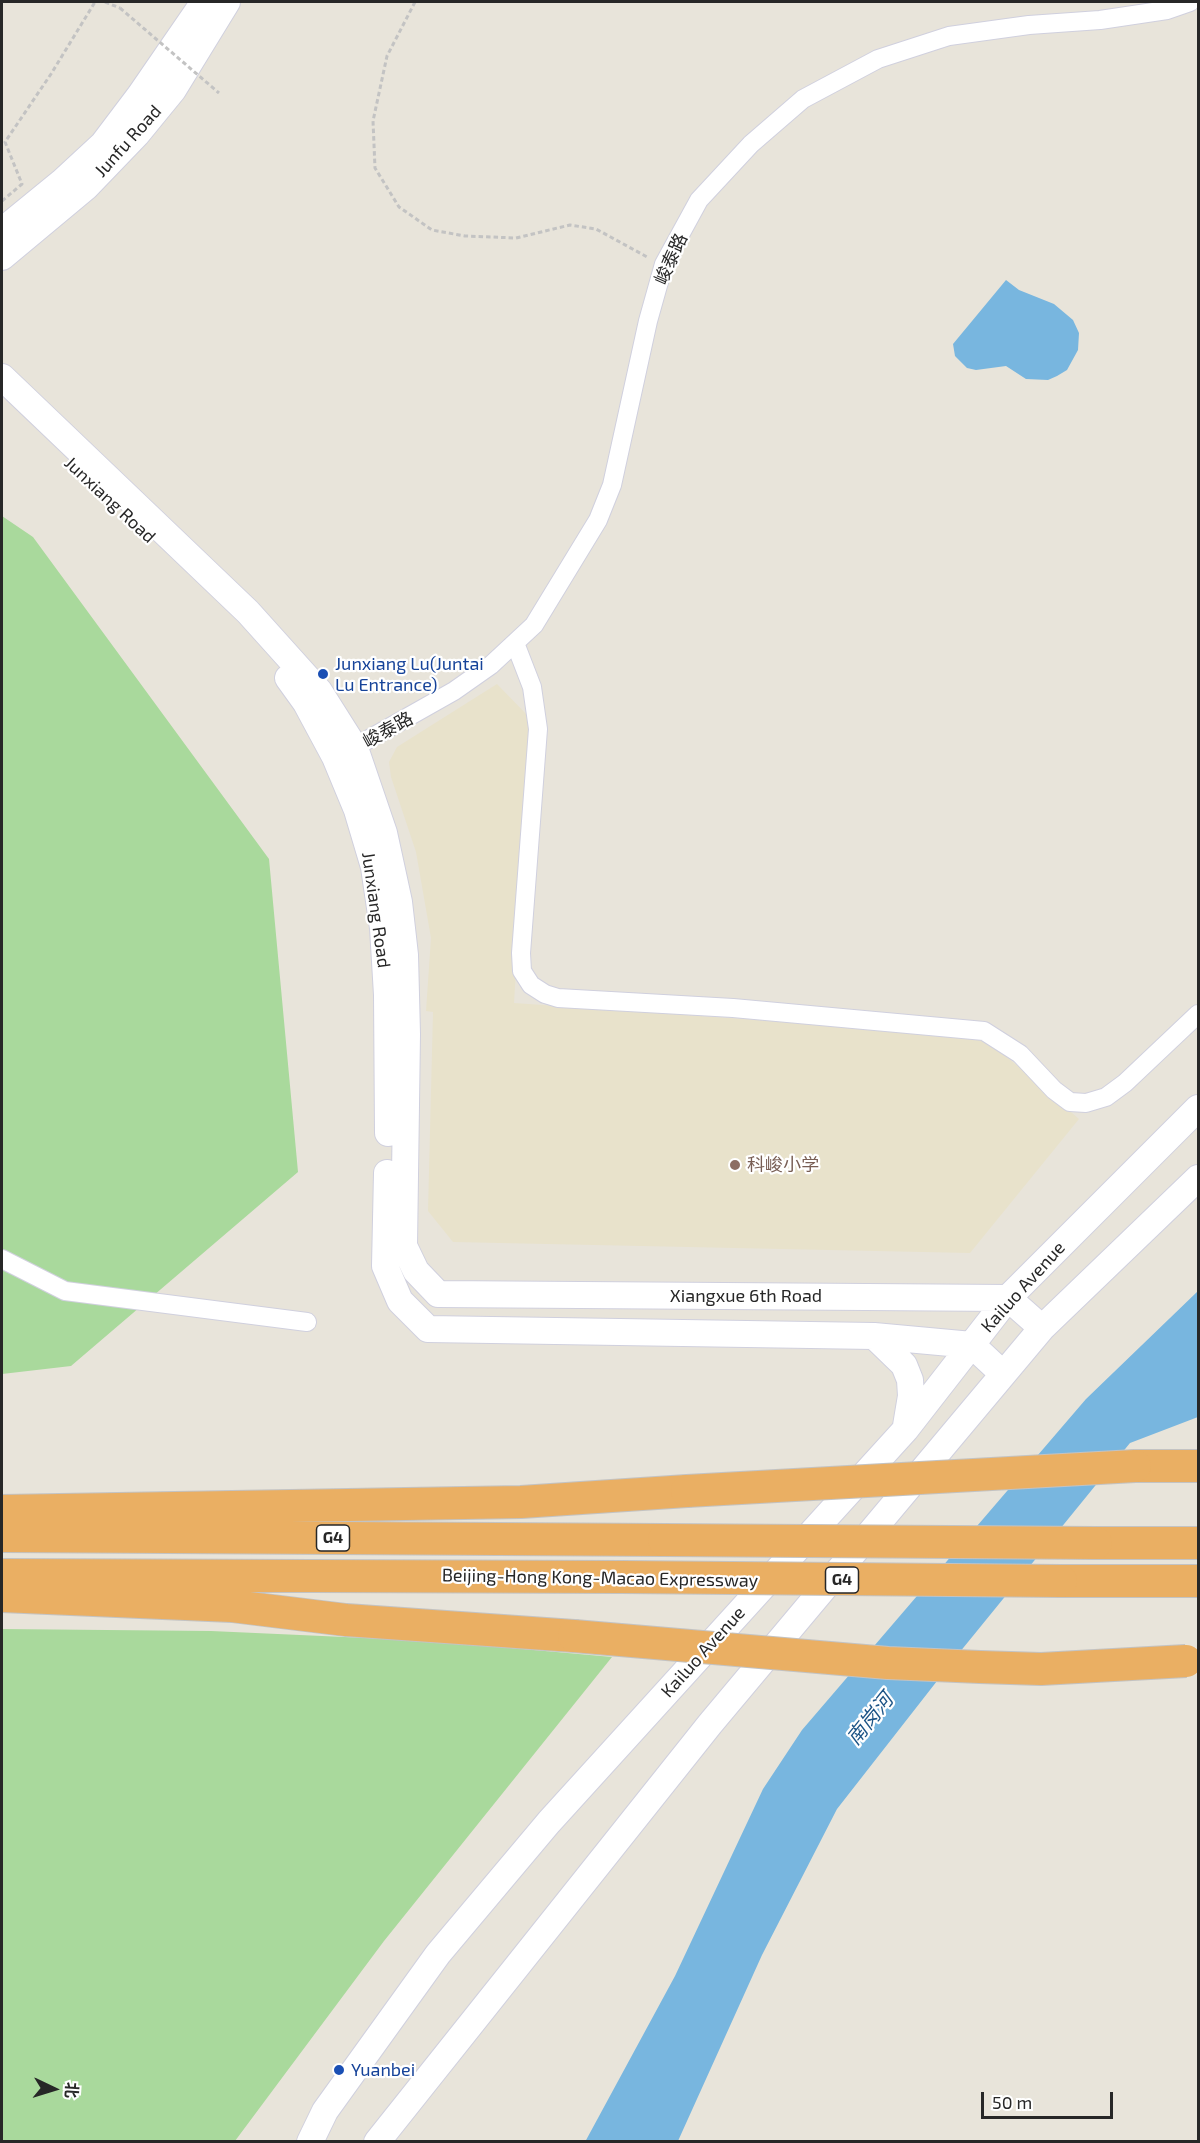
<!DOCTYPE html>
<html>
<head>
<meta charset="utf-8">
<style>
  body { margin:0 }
  #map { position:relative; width:1200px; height:2143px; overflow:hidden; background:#e8e4da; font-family:"Exo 2","Noto Sans SC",sans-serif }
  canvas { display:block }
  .frame { position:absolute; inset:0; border:3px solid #272727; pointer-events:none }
  .north { position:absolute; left:24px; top:2059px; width:60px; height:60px; -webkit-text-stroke:4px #fff; paint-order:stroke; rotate:94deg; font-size:16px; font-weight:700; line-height:24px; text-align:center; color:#272727 }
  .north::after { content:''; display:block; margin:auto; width:21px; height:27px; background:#272727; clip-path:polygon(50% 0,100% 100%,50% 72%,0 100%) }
  .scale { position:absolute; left:981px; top:2092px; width:132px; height:27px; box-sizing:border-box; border:3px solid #272727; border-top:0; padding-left:8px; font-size:18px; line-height:21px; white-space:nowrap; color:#272727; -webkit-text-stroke:4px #fff; paint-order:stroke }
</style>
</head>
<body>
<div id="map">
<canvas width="1200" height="2143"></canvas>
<div class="frame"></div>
<div class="north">北</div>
<div class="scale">50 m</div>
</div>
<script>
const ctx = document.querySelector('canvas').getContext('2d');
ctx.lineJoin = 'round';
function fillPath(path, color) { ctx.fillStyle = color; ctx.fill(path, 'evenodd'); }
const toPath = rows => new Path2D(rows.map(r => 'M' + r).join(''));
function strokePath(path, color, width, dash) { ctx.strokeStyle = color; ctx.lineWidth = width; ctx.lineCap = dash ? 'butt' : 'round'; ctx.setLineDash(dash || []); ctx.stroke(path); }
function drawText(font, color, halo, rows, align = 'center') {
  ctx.font = font + ' "Exo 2","Noto Sans SC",sans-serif'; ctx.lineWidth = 4.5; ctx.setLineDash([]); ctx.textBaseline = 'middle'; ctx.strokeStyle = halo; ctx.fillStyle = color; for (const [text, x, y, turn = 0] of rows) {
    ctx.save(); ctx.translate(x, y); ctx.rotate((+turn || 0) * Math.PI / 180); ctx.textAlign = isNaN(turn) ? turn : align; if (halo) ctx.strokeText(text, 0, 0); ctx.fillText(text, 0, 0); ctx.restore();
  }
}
fillPath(toPath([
  [497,684,531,719,514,1003,960,1034,992,1044,1079,1119,970,1253,453,1242,428,1211,433,1012,426,1011,431,938,416,852,391,777,389,762,397,747]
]), '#e8e2cb');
fillPath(toPath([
  [2,516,33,537,269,859,298,1172,71,1366,2,1374],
  [2,1629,211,1631,433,1641,612,1657,384,1941,235,2141,2,2142]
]), '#a9d99c');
fillPath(toPath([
  [1006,280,1019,290,1054,304,1073,320,1079,333,1078,350,1067,370,1057,376,1048,380,1026,379,1006,366,976,370,967,368,955,356,953,344],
  [1198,1291,1198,1417,1130,1443,955,1658,837,1809,762,1955,678,2141,585,2142,675,1976,763,1789,802,1730,1086,1399]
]), '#78b6df');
const street = toPath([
  [515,643,532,687,538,729,521,953,522,971,531,985,545,994,558,998,733,1008,984,1031,1020,1054,1054,1090,1070,1102,1086,1103,1106,1097,1125,1083,1198,1014],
  [346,752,454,691,491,665,534,625,598,520,612,485,648,321,664,264,699,200,751,144,803,99,878,59,949,36,1029,25,1100,20,1167,10,1190,2],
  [2,1259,65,1291,307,1322]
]);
const secondary = toPath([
  [2,231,63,181,103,144,140,95,204,2],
  [2,257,86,187,137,134,173,90,227,2],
  [2,377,248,612,319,691,355,748,384,833,399,902,405,955,407,1034,404,1246,416,1271,438,1294,1008,1298,1042,1328],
  [288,678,306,703,335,757,357,810,374,867,383,928,387,995,388,1133],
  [387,1173,385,1266,400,1301,428,1329,874,1336,972,1345,1003,1374],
  [874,1336,904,1365,910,1380,911,1396,906,1426],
  [310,2142,325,2111,438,1954,549,1822,906,1429,1008,1298,1198,1108],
  [377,2142,710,1724,1042,1328,1198,1178]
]);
const highway = toPath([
  [1135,1466,1198,1466],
  [2,1511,521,1502,687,1491],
  [2,1536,664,1540],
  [1096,1543,1198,1543],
  [2,1575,622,1577],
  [1061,1581,1198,1581],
  [2,1596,232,1606,346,1620,574,1636]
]);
strokePath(street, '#d0d0de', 20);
strokePath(secondary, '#d0d0de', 28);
strokePath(highway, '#c3c3c3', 34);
strokePath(toPath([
  [105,2,120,8],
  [415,2,387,56,373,121,375,168,399,207,432,230,465,236,516,238,570,225,596,229,649,258],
  [2,201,22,184,5,142,51,74,95,2]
]), '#c3c3c3', 3, [4.5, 3]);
strokePath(street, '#fff', 18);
strokePath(secondary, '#fff', 26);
strokePath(highway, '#eaaf63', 32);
const highwayBridge = toPath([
  [687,1491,1135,1466],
  [664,1540,1096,1543],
  [622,1577,1061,1581],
  [574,1636,888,1663,980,1667,1041,1669,1186,1661]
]);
strokePath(highwayBridge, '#c3c3c3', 34, []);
strokePath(toPath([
  [120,8,219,93]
]), '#c3c3c3', 3, [4.5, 3]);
strokePath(highwayBridge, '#eaaf63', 32);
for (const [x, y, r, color] of [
  [323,674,6,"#1a4fb4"],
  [735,1165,6,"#8d6e63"],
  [339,2070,6,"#1a4fb4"]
]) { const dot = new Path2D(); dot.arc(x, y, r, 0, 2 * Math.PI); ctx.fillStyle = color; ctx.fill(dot); strokePath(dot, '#fff', 2); }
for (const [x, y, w] of [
  [333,1538,33],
  [842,1580,33]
]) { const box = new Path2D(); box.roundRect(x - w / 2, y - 13, w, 26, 4.5); ctx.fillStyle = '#fff'; ctx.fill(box); strokePath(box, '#272727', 1.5); }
drawText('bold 16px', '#272727', null, [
  ["G4",333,1538],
  ["G4",842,1580]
]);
drawText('18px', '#272727', '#fff', [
  ["Junfu Road",128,141,-48],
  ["峻泰路",671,259,-66],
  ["Junxiang Road",110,500,43],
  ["峻泰路",388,730,-29],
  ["Junxiang Road",376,910,82],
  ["Kailuo Avenue",1023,1287,-48],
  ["Xiangxue 6th Road",746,1296],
  ["Beijing-Hong Kong-Macao Expressway",600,1578,1],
  ["Kailuo Avenue",703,1652,-48]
]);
drawText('18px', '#164399', '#fff', [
  ["Junxiang Lu(Juntai",335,664],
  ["Lu Entrance)",335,685],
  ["Yuanbei",351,2070]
], 'left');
drawText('18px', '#785e54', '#fff', [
  ["科峻小学",747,1165]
], 'left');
drawText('italic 20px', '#1c5486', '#fff', [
  ["南岗河",870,1719,-51]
]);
</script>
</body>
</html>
